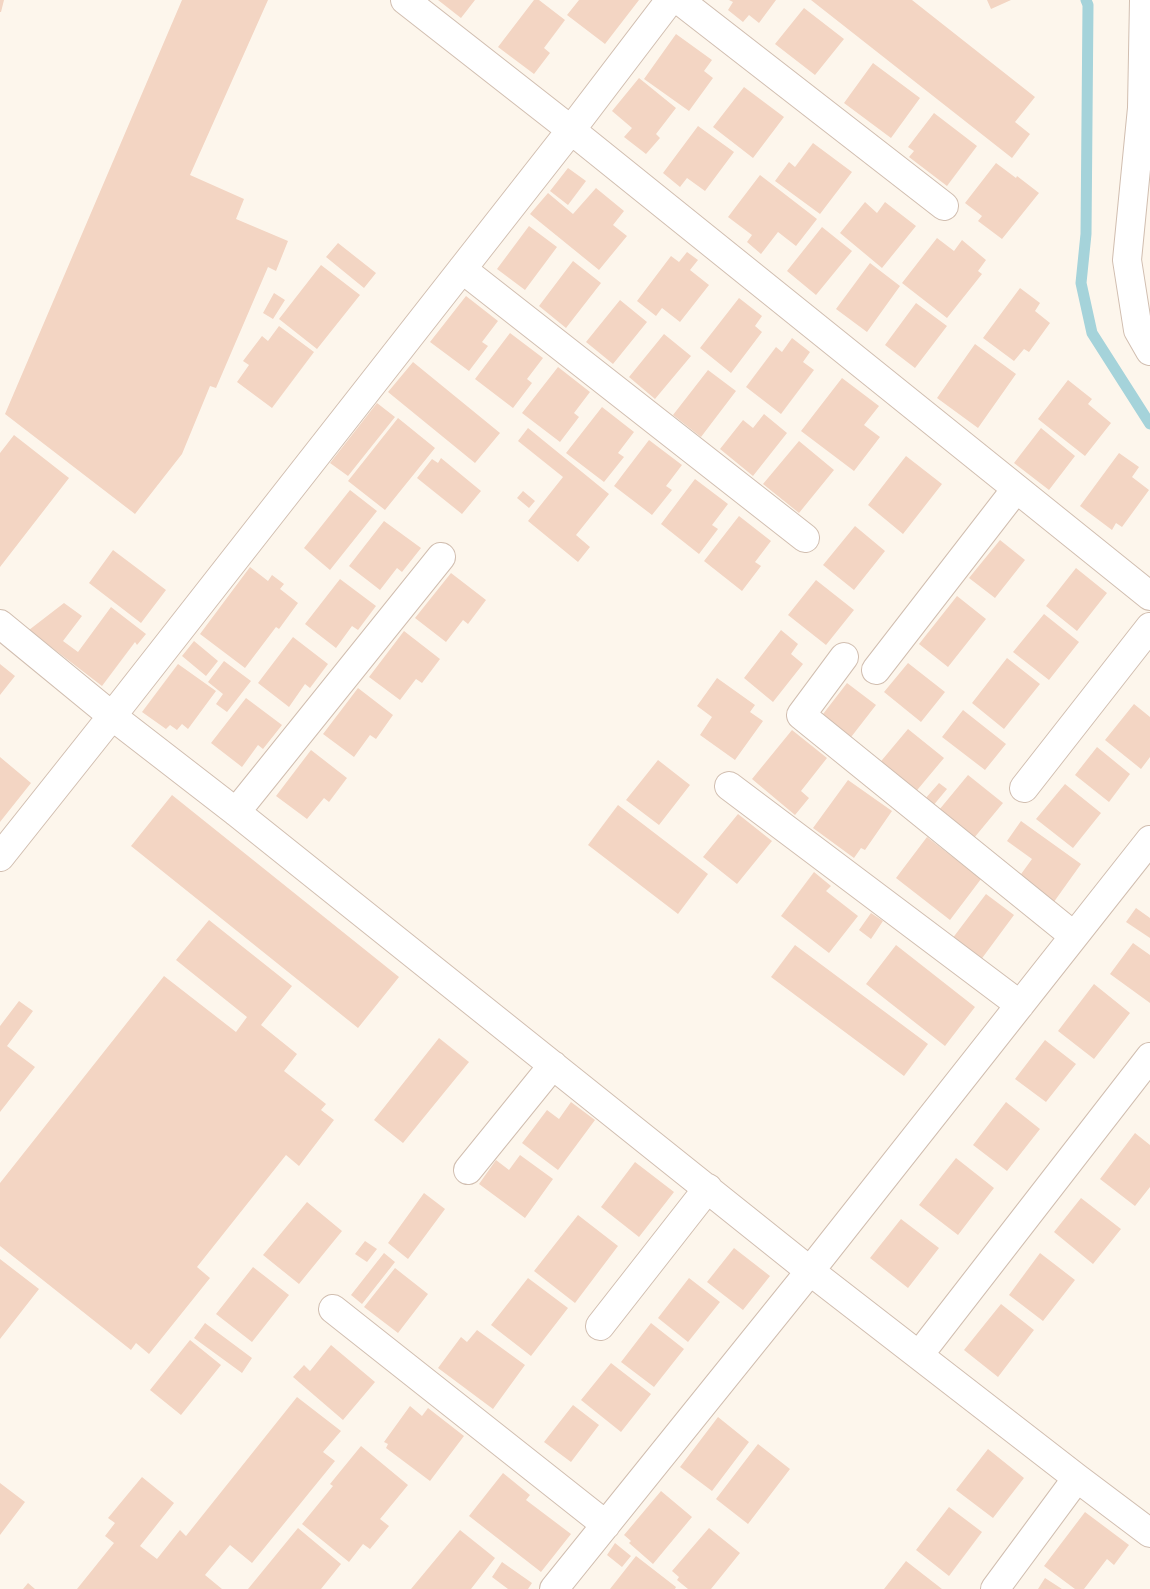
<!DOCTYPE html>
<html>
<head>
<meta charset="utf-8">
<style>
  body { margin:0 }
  canvas { display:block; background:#fdf6ec }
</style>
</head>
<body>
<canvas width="1150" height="1589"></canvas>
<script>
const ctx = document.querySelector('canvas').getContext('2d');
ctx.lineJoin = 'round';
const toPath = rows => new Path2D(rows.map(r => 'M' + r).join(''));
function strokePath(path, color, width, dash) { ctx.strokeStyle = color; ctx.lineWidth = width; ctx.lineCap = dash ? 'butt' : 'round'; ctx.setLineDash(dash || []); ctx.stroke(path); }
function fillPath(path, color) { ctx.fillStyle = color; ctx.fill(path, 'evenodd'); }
strokePath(toPath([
  [1086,0,1088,5,1086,234,1081,283,1092,333,1150,424]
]), '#a5d3da', 11);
fillPath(toPath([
  [0,0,4,0,1,12,0,12],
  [182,0,268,0,190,175,244,199,236,219,288,241,276,271,268,267,216,388,210,386,182,454,135,514,5,414],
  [438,0,475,0,461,18],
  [534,0,539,0,565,20,544,48,550,53,534,74,498,47],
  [579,0,639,0,605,44,567,15],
  [729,0,776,0,759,23,749,15,743,22,728,10,733,2],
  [811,0,912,0,1035,97,1015,122,1030,134,1012,158],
  [987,0,1011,0,991,9],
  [804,8,844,39,815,75,775,44],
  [676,34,712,60,704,71,713,78,689,111,644,79],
  [873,63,920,98,891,138,844,103],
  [639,78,676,108,656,134,660,138,646,154,624,137,632,128,612,111],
  [744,87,784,117,753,158,713,127],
  [934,113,977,146,947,186,909,157,914,151,908,147],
  [698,126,734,152,705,191,687,178,680,187,663,173],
  [813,143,852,172,820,214,775,181,789,162,795,167],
  [996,163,1016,178,1017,176,1039,193,1002,239,978,221,982,216,965,203],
  [568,168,586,181,568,205,550,191],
  [760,175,817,219,796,246,778,232,761,254,747,242,752,235,728,217],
  [596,188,624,211,613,225,627,236,599,270,530,214,548,193,573,214],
  [865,202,877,213,885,202,916,226,882,268,840,233],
  [529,226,557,247,525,290,497,269],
  [822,227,852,251,816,295,787,271],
  [937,238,954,251,962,240,986,260,978,271,982,274,947,318,902,283],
  [338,243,376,273,364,288,326,257],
  [687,252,698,260,690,270,709,285,680,322,662,308,656,316,637,301,671,256,679,262],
  [573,261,601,283,566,328,539,306],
  [870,263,900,286,867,332,836,309],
  [321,265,360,295,317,349,279,319],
  [1020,288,1040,303,1035,311,1050,323,1029,352,1024,349,1014,361,983,338],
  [274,293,285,300,273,319,263,313],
  [466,296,498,321,482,342,488,346,469,371,430,342],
  [739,298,762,316,755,326,762,332,731,373,700,348],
  [620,300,647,322,613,364,586,342],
  [916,303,947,326,915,368,885,345],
  [279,326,314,352,272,408,237,382,249,365,243,361,262,336,268,341],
  [510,333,543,358,527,379,532,383,513,408,475,379],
  [664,334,691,356,655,399,629,377],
  [792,338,810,352,803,362,814,370,781,414,746,387,776,347,782,352],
  [975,344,1016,374,978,428,937,398],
  [413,362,500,433,475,463,388,392],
  [558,367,590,392,574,413,579,417,560,442,522,413],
  [708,370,736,391,701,437,673,415],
  [842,378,879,406,864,425,880,437,854,471,801,431],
  [1068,380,1092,399,1088,404,1111,423,1085,456,1038,419],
  [377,403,395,417,348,476,330,463],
  [602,407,634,432,618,453,624,457,604,482,566,453],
  [764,414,787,433,753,476,720,449,743,420,753,428],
  [398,418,435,448,385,510,348,481],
  [528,428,609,494,576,535,590,547,578,562,528,521,563,477,518,441],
  [1041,428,1075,456,1049,490,1014,463],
  [14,435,69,478,0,567,0,453],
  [649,440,682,465,666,486,672,490,652,515,614,486],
  [799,441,834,470,799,513,763,484],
  [1119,453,1139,467,1132,477,1149,490,1122,527,1116,523,1112,530,1080,506],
  [906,456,942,484,903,534,868,505],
  [441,458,481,491,462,514,417,478,432,459,438,463],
  [695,479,728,504,712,525,718,529,699,554,661,524],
  [350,490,377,511,330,570,304,548],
  [523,491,535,501,529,508,517,498],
  [739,516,771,541,755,562,761,566,742,591,704,561],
  [384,521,421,548,402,572,397,568,380,590,349,566],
  [855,526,885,551,854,590,823,565],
  [1000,540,1025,560,995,598,969,578],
  [113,550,166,590,141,623,89,583],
  [250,567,268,581,272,575,284,584,280,589,298,603,279,629,276,627,245,668,200,634],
  [1076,568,1107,593,1077,631,1046,606],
  [451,573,486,600,468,624,463,620,446,642,415,618],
  [340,579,376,606,358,630,352,626,336,648,305,624],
  [816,580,854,610,826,645,788,615],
  [957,596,986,619,948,667,919,644],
  [64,603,82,616,63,641,78,652,111,607,146,634,137,645,135,642,102,686,29,630],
  [1044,614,1079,642,1049,680,1013,652],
  [781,630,798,644,791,654,803,664,773,702,744,678],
  [404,631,440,659,422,683,416,679,400,700,369,677],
  [293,637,328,664,310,688,305,684,289,707,258,683],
  [194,641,218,661,206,676,182,656],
  [1007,658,1040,684,1004,729,972,703],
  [224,661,251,681,227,712,216,704,223,694,208,682],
  [908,663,945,692,921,722,884,692],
  [0,664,15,676,0,695],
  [178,664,216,691,188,729,182,724,177,730,170,725,166,729,142,712],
  [717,678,755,705,750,712,763,721,735,760,700,735,712,717,697,706],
  [847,683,876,705,848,741,820,718],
  [358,688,393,715,376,739,370,735,354,757,323,734],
  [246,698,282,725,263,749,258,745,242,767,211,743],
  [1134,704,1150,717,1150,757,1141,769,1105,740],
  [963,710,1006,744,985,770,942,737],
  [908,729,944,758,913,795,877,766],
  [792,730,827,758,801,791,809,798,795,815,752,779],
  [1097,747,1130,774,1109,802,1075,775],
  [311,750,347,778,329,802,324,798,307,819,276,796],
  [0,757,31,783,0,822],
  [658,760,690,785,659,825,626,800],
  [968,775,1003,803,974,838,939,810],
  [848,780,892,811,865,850,861,848,854,858,813,828],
  [939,783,947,789,932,807,924,800],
  [1065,784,1101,813,1073,848,1036,819],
  [172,795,399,977,358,1028,131,846],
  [618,805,708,874,678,914,588,845],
  [738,814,772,841,737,884,703,857],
  [1021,821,1081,864,1051,906,1016,881,1032,859,1007,841],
  [927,837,981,879,950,920,896,878],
  [814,872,831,886,826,891,858,916,829,953,781,916],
  [986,894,1014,915,980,961,952,939],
  [1136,908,1150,918,1150,938,1126,922],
  [871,913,883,921,871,939,859,930],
  [209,920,292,986,261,1025,297,1054,284,1071,326,1104,321,1110,334,1120,299,1166,286,1155,197,1267,210,1278,149,1354,136,1343,131,1350,0,1246,0,1183,164,976,236,1032,247,1017,176,960],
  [1133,943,1150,955,1150,1003,1110,974],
  [795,945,928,1044,904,1076,771,977],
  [896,945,975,1007,945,1046,866,984],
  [1094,984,1130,1013,1094,1059,1058,1031],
  [19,1001,33,1011,7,1046,35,1067,0,1112,0,1026],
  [439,1038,469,1062,403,1143,374,1120],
  [1045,1040,1076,1064,1046,1102,1015,1079],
  [571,1102,595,1120,558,1170,522,1143,547,1110,559,1119],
  [1006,1102,1040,1129,1007,1171,973,1145],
  [1135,1133,1150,1145,1150,1187,1135,1206,1100,1179],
  [520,1155,553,1179,525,1218,479,1184,496,1160,509,1170],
  [956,1158,994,1188,958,1235,919,1205],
  [635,1162,674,1192,639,1237,601,1207],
  [424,1193,445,1209,408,1259,388,1243],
  [1081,1198,1121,1229,1093,1264,1054,1232],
  [307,1202,342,1231,299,1284,263,1255],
  [578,1215,618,1246,575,1303,534,1271],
  [901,1219,939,1248,908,1288,870,1258],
  [365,1241,377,1249,367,1262,355,1254],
  [734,1248,770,1276,743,1310,707,1282],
  [384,1253,395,1262,362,1304,351,1295],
  [1040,1253,1075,1280,1043,1321,1009,1295],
  [0,1259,39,1289,0,1339],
  [253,1267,289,1295,252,1342,216,1314],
  [395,1268,428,1294,398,1333,364,1307],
  [528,1278,568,1308,531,1356,491,1325],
  [689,1278,720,1302,688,1342,658,1318],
  [1001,1304,1034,1330,998,1377,964,1350],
  [205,1323,252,1358,242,1373,194,1338],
  [651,1323,684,1349,654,1387,621,1362],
  [477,1330,525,1365,493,1409,438,1368,461,1337,467,1342],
  [190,1340,221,1365,181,1415,150,1390],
  [331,1345,375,1382,343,1420,293,1377,304,1365,310,1371],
  [611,1363,651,1394,621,1432,581,1400],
  [297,1397,341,1431,323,1452,335,1461,252,1563,230,1545,205,1575,222,1589,77,1589,114,1543,105,1536,115,1523,108,1518,142,1477,174,1503,140,1546,157,1559,180,1530,186,1536],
  [573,1405,599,1425,571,1462,544,1442],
  [410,1406,422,1416,428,1408,464,1436,430,1481,386,1448,388,1444,384,1442],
  [718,1417,749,1442,712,1491,680,1467],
  [758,1444,790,1469,748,1524,716,1499],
  [361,1446,408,1485,380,1519,389,1526,370,1549,363,1544,349,1562,302,1524,333,1486,330,1484],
  [988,1449,1024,1478,993,1518,956,1490],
  [503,1473,530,1495,526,1500,571,1534,541,1572,469,1516],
  [0,1483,25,1502,0,1535],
  [661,1491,692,1517,653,1564,629,1543,631,1541,624,1535],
  [949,1507,982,1532,949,1576,916,1550],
  [1085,1512,1129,1545,1114,1565,1107,1559,1084,1589,1075,1589,1044,1566],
  [298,1528,341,1564,321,1589,248,1589],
  [709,1528,740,1553,711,1589,688,1589,677,1580,679,1577,672,1571],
  [460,1530,495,1558,471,1589,411,1589],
  [615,1543,631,1556,622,1567,607,1555],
  [636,1556,676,1587,675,1589,610,1589],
  [906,1561,942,1589,884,1589],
  [502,1562,532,1583,528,1589,508,1589,492,1577],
  [1045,1578,1062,1589,1038,1589],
  [28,1583,35,1589,23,1589]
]), '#f3d5c3');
const minor = toPath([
  [405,0,571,130,1150,596],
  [679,0,944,206],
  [1144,0,1142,108,1127,260,1138,330,1150,351],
  [462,269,805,538],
  [0,624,112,716,236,812,810,1271,1077,1478,1150,1533],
  [844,657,801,715,1074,936],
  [876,670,1016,489],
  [729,786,1020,1005],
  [1024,788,1150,627],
  [236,812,441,557],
  [0,857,112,716,571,130,670,0],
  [468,1170,553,1065],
  [333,1309,606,1525],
  [600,1326,708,1188],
  [919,1355,1150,1057],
  [554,1589,810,1271,1150,840],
  [995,1589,1077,1478]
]);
strokePath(minor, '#d1beb0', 30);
strokePath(minor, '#fff', 28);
</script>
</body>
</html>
